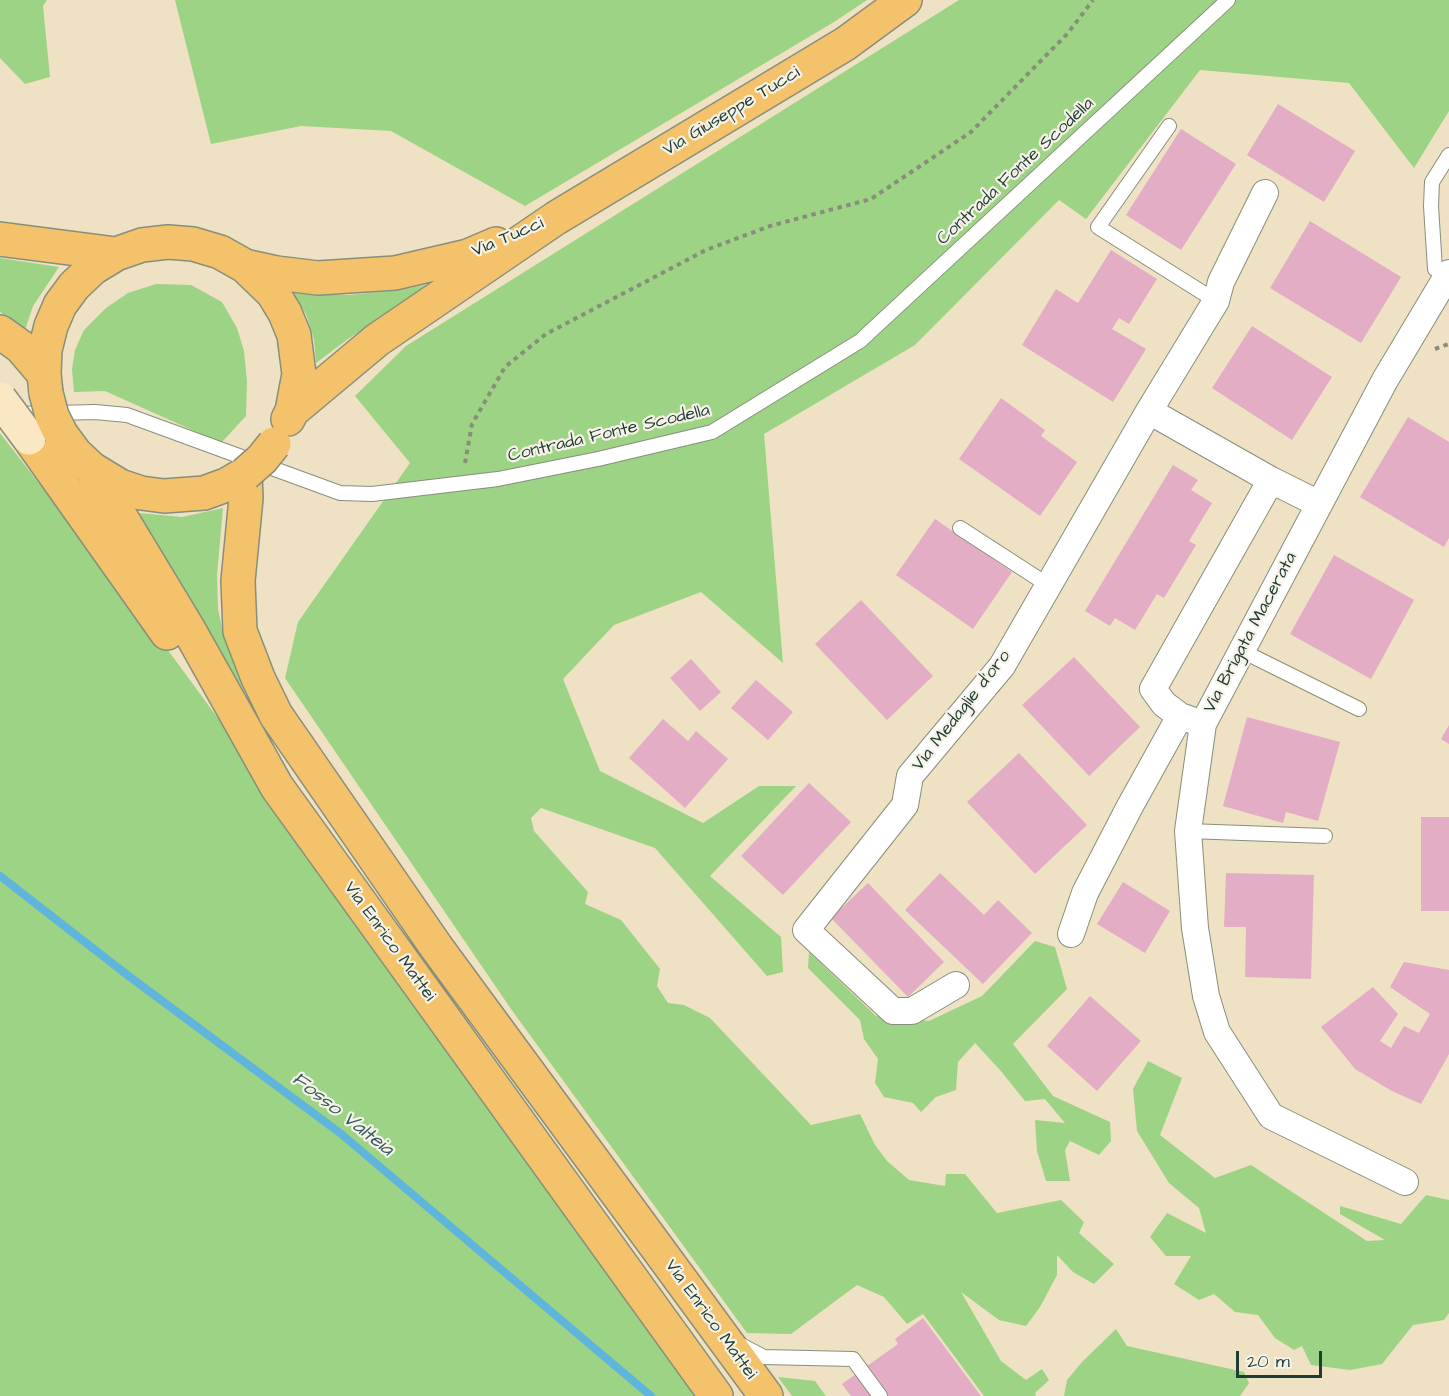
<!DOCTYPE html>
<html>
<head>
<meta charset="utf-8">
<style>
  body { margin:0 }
  #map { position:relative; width:1449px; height:1396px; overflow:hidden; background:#efe1c3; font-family:"Architects Daughter",sans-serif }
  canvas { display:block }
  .scale { position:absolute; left:1236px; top:1351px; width:86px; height:27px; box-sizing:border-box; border:3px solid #1f3d34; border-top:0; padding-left:8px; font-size:18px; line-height:21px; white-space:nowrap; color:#1f3d34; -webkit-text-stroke:4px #f7f3e8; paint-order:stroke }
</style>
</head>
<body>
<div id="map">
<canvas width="1449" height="1396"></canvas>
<div class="scale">20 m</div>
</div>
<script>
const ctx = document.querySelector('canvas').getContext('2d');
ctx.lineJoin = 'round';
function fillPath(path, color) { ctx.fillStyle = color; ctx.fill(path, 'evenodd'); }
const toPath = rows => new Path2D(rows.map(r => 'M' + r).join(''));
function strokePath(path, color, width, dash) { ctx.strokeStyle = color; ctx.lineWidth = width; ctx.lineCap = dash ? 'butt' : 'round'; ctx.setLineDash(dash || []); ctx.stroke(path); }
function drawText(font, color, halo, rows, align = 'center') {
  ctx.font = font + ' "Architects Daughter",sans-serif'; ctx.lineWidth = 4.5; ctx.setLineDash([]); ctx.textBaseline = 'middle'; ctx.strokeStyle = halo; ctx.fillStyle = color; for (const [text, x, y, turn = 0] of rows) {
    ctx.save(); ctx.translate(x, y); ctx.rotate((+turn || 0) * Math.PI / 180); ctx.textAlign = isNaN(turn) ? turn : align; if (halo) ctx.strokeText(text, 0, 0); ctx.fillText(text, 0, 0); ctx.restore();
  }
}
fillPath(toPath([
  [0,0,47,0,43,6,50,77,25,84,0,58],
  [175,0,867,0,834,22,525,206,391,131,301,126,211,144],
  [959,0,1449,0,1449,111,1414,168,1349,83,1200,70,1086,219,1059,200,915,345,764,434,783,663,701,592,614,625,563,679,600,771,703,823,759,786,796,786,710,876,781,937,783,972,767,976,655,848,541,808,531,818,534,831,588,892,585,904,621,920,660,969,657,986,668,1003,684,1005,710,1018,811,1125,860,1114,875,1145,887,1161,909,1180,945,1186,946,1174,965,1174,997,1213,1061,1200,1084,1222,1079,1233,1114,1264,1094,1284,1073,1272,1057,1255,1057,1275,1040,1307,1026,1326,999,1320,961,1292,1001,1361,1026,1380,1042,1369,1049,1380,1035,1393,1036,1396,984,1396,923,1314,907,1324,884,1297,857,1285,791,1334,747,1333,511,1009,285,678,298,622,410,463,355,396,406,346],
  [0,258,59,267,33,306,25,330,0,312],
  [435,283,348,339,316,363,314,339,306,314,293,293,348,295,400,290],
  [156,284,191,285,222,302,237,328,244,351,247,381,246,416,221,443,105,391,74,392,72,369,75,350,84,330,106,308,128,293],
  [0,433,170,653,278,800,702,1396,0,1396],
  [223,508,217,575,218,609,223,633,248,702,222,664,139,517,139,513,182,517],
  [1035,941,1055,947,1067,989,1013,1044,1053,1096,1110,1122,1111,1141,1099,1155,1070,1141,1065,1150,1070,1181,1046,1181,1037,1151,1035,1120,1065,1123,1045,1099,1025,1101,1000,1070,975,1043,958,1062,956,1090,936,1097,921,1112,913,1103,884,1097,875,1083,878,1059,864,1039,860,1020,808,968,809,952,876,1016,929,1021,982,996],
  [1148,1061,1182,1078,1160,1135,1215,1178,1251,1165,1367,1241,1385,1240,1340,1214,1340,1206,1401,1224,1426,1195,1449,1200,1449,1313,1444,1320,1413,1325,1382,1364,1350,1370,1311,1365,1302,1346,1294,1350,1275,1338,1258,1315,1235,1312,1214,1294,1199,1300,1174,1284,1191,1256,1166,1256,1150,1237,1167,1213,1206,1233,1199,1208,1169,1183,1137,1131,1133,1089],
  [1116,1329,1127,1346,1244,1372,1249,1383,1240,1396,1064,1396,1067,1380,1082,1362],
  [778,1377,815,1381,826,1396,792,1396]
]), '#9dd384');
strokePath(toPath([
  [0,876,126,974,340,1133,651,1396]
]), '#5fb5db', 8);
fillPath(toPath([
  [1278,104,1355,151,1324,202,1247,155],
  [1181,129,1236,164,1181,250,1126,215],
  [1310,221,1401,277,1361,343,1270,288],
  [1111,250,1157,279,1129,324,1119,318,1112,329,1146,349,1113,402,1022,345,1056,289,1078,303],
  [1252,326,1332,377,1292,440,1212,388],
  [1001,398,1045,430,1041,436,1077,462,1040,516,959,459],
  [1408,417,1449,442,1449,538,1444,547,1360,497],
  [1173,465,1198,480,1191,490,1212,503,1189,541,1196,545,1164,598,1157,594,1135,630,1115,618,1110,626,1085,611],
  [935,519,1012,572,973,629,896,575],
  [1334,555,1414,600,1371,679,1290,634],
  [861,600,933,676,887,720,815,644],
  [1074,657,1140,727,1089,776,1022,705],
  [691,659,721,692,700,711,670,678],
  [756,680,793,712,768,740,731,708],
  [1247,717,1340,742,1318,821,1286,812,1283,823,1223,806],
  [663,719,688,741,696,731,728,759,685,808,629,758],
  [1449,725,1449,744,1441,739],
  [1019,753,1087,825,1035,874,967,802],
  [809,783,851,822,783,895,741,856],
  [1421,817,1449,817,1449,911,1421,911],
  [940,873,984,915,998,900,1032,933,983,984,905,910],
  [1226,873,1314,875,1311,979,1245,977,1246,927,1224,927],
  [1123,882,1170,911,1145,953,1097,924],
  [868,883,944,962,908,997,831,918],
  [1404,962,1449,970,1449,1054,1421,1104,1392,1091,1355,1069,1321,1027,1373,987,1398,1014,1380,1041,1391,1048,1404,1026,1419,1033,1430,1014,1390,987],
  [1090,996,1141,1041,1097,1091,1047,1046],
  [923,1318,981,1396,851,1396,842,1384,898,1344,895,1339]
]), '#e3adc5');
const service = toPath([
  [1169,126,1098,227,1216,301],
  [1447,276,1435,269,1431,206,1432,182,1449,155],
  [15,414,95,412,127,415,340,493,372,494,498,479,598,459,712,432,860,341,1228,0],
  [960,528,1048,585],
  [1242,651,1359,709],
  [1188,831,1325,836],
  [739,1344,764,1357,853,1359,880,1396]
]);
const minor = toPath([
  [1149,411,1271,480,1319,504],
  [1203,724,1180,716,1164,704,1153,689,1271,480],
  [1071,934,1085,893,1129,808,1180,716],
  [956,985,912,1011,893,1011,806,930,905,805,910,776,1002,666,1149,411,1216,301,1221,282,1265,193],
  [1405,1182,1271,1116,1217,1032,1206,996,1195,928,1188,831,1203,724,1385,380,1449,273]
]);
const primary = toPath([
  [0,239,116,254],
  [245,266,277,273,318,278,395,273,468,256,496,244],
  [0,332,21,347,44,374],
  [46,393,44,374,45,350,51,326,60,305,74,286,93,268,116,254,142,245,168,242,193,244,220,252,245,266,273,293,285,313,294,335,299,374,292,411,288,419],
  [292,411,377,340,556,218,845,44,905,0],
  [61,434,75,453,92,469,120,486,141,493,164,496,204,493,226,485,245,474,246,498,238,581,240,631,258,678,276,715,437,948,766,1396],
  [29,438,167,633],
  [93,471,189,630,277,787,716,1396]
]);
strokePath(service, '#878f7c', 16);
strokePath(minor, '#878f7c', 28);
strokePath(primary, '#878f7c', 36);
strokePath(toPath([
  [1435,349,1449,344],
  [465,463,472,424,505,367,546,334,706,250,770,226,871,199,971,132,1068,33,1093,0]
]), '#878f7c', 4, [4.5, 4.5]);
strokePath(service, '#fff', 14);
strokePath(minor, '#fff', 26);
strokePath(primary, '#f3c26a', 33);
const secondaryBridge = toPath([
  [0,399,29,438]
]);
const primaryBridge = toPath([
  [46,393,52,416,61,434],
  [245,474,262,459,274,444]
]);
strokePath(secondaryBridge, '#878f7c', 36, []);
strokePath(primaryBridge, '#878f7c', 36, []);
strokePath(secondaryBridge, '#fae7c3', 33);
strokePath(primaryBridge, '#f3c26a', 33);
drawText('18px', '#1f3d34', '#f7f3e8', [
  ["Via Giuseppe Tucci",732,112,-31],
  ["Contrada Fonte Scodella",1016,172,-43],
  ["Via Tucci",508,238,-23],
  ["Contrada Fonte Scodella",609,434,-13],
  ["Via Brigata Macerata",1251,633,-62],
  ["Via Medaglie d'oro",962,711,-52],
  ["Via Enrico Mattei",389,942,54],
  ["Via Enrico Mattei",710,1320,54]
]);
drawText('italic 20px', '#2f5b5e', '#f7f3e8', [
  ["Fosso Valteia",342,1115,38]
]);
</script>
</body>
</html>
